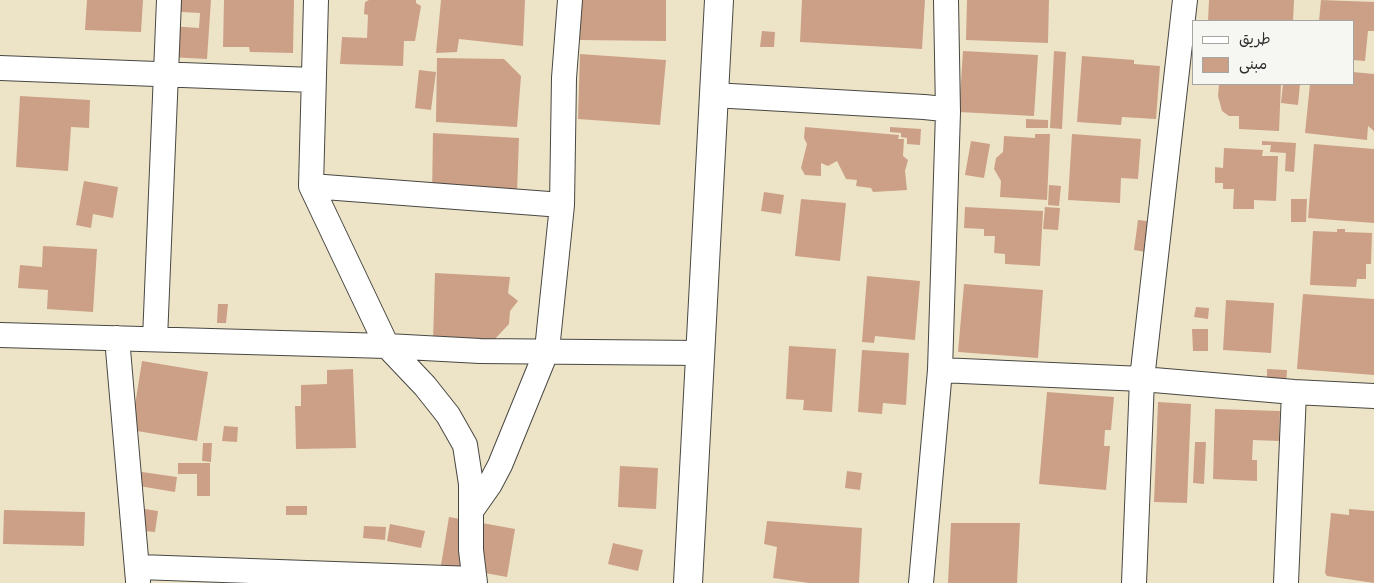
<!DOCTYPE html>
<html>
<head>
<meta charset="utf-8">
<style>
  body { margin:0 }
  #map { position:relative; width:1374px; height:583px; overflow:hidden; background:#ede4c7; font-family:"Patrick Hand","Playpen Sans Arabic",sans-serif }
  canvas { display:block }
  .legend { position:absolute; left:1192px; top:20px; width:162px; height:65px; box-sizing:border-box; background:#f6f6f2; border:1px solid #a5a5a2; margin:0; padding:6px 9px; list-style:none; font-size:15px; color:#2b2b2b }
  .legend li { display:flex; align-items:center; gap:10px; height:25px }
  .legend b { width:25px; border:1px solid #a5a5a2 }
</style>
</head>
<body>
<div id="map">
<canvas width="1374" height="583"></canvas>
<ul class="legend">
<li><b style="height:6px;background:#fff"></b>طريق</li>
<li><b style="height:14px;background:#cca087"></b>مبنى</li>
</ul>
</div>
<script>
const ctx = document.querySelector('canvas').getContext('2d');
ctx.lineJoin = 'round';
function fillPath(path, color) { ctx.fillStyle = color; ctx.fill(path, 'evenodd'); }
const toPath = rows => new Path2D(rows.map(r => 'M' + r).join(''));
function strokePath(path, color, width, dash) { ctx.strokeStyle = color; ctx.lineWidth = width; ctx.lineCap = dash ? 'butt' : 'round'; ctx.setLineDash(dash || []); ctx.stroke(path); }
fillPath(toPath([
  [87,0,143,0,141,32,85,30],
  [164,0,211,0,207,59,169,57,171,26,199,28,200,13,163,11],
  [224,0,294,0,293,53,250,52,249,47,223,47],
  [369,0,416,0,416,3,421,6,415,41,404,41,403,66,340,64,342,37,367,38,368,15,364,14,365,2],
  [441,0,525,0,523,46,459,39,457,52,436,53],
  [581,0,666,0,666,41,578,40],
  [802,0,925,0,922,49,800,42],
  [967,0,1049,0,1048,43,966,40],
  [1209,0,1294,0,1293,21,1208,21],
  [1321,0,1374,2,1374,31,1368,31,1365,61,1353,60,1353,21,1319,21],
  [762,31,775,32,774,47,760,47],
  [963,51,1038,55,1034,116,959,112],
  [1054,51,1066,52,1062,129,1050,128],
  [580,54,666,60,660,125,578,119],
  [1082,56,1134,60,1134,64,1160,66,1156,119,1122,117,1121,125,1077,122],
  [437,58,504,59,521,76,517,127,436,122],
  [419,70,436,72,431,110,415,108],
  [1353,72,1374,74,1374,131,1368,126,1367,140,1305,133,1310,84,1353,84],
  [1219,84,1281,84,1279,131,1239,129,1239,116,1229,116,1222,111,1218,96],
  [1283,84,1300,84,1298,105,1281,103],
  [20,96,90,100,89,128,71,127,68,171,16,167],
  [1026,119,1048,120,1048,128,1026,128],
  [805,127,899,135,898,139,904,139,903,156,908,160,905,171,907,190,873,192,871,188,856,186,857,180,846,179,837,161,828,166,821,163,821,176,805,175,801,168,807,144,804,138],
  [890,127,921,129,920,145,907,144,907,138,901,137,901,133,890,132],
  [433,133,519,138,517,193,432,195],
  [1035,134,1050,134,1047,200,1000,197,1001,181,994,169,996,158,1003,152,1004,136,1035,138],
  [1072,134,1141,139,1138,179,1121,178,1120,203,1068,200],
  [971,141,990,144,984,178,965,175],
  [1262,141,1296,143,1294,172,1285,171,1286,153,1270,152,1271,145,1262,145],
  [1314,144,1374,149,1374,223,1308,218],
  [1224,148,1263,150,1262,156,1278,156,1276,201,1254,200,1254,209,1233,209,1234,189,1223,189,1223,183,1215,183,1215,167,1223,168],
  [84,181,118,187,113,218,93,214,91,228,76,225],
  [1049,185,1061,186,1059,206,1048,205],
  [764,192,784,195,781,214,761,211],
  [801,199,846,203,840,261,795,256],
  [1291,199,1307,199,1306,222,1291,222],
  [965,207,1043,211,1040,266,1005,264,1005,254,994,253,995,236,984,236,984,229,964,228],
  [1045,207,1060,208,1058,230,1043,229],
  [1138,220,1156,222,1152,253,1134,250],
  [1337,229,1345,229,1345,232,1372,233,1371,264,1366,264,1366,279,1357,279,1356,287,1310,285,1313,231,1337,232],
  [43,246,97,249,93,312,47,309,48,290,18,288,20,265,42,267],
  [435,273,510,277,508,293,518,301,510,311,509,324,493,341,433,341],
  [867,276,920,281,915,340,875,336,874,343,862,342],
  [964,284,1043,290,1038,358,958,352],
  [1303,294,1374,299,1374,375,1297,369],
  [1226,300,1274,303,1271,353,1223,350],
  [218,304,228,304,226,323,217,323],
  [1196,307,1209,308,1208,319,1194,317],
  [1192,329,1208,329,1208,351,1193,351],
  [789,346,836,349,832,412,803,410,804,400,786,399],
  [862,350,909,353,906,405,883,403,882,414,858,412],
  [142,361,208,372,197,441,131,430],
  [353,369,356,448,296,449,295,406,301,406,301,385,327,384,327,370],
  [1267,369,1287,370,1286,386,1267,385],
  [1047,392,1114,397,1111,430,1105,430,1104,446,1110,446,1106,490,1039,484],
  [1158,402,1191,404,1187,503,1154,502],
  [1215,409,1280,411,1279,441,1253,440,1252,460,1257,460,1257,481,1213,479],
  [224,426,238,427,237,442,222,441],
  [1195,442,1206,442,1204,484,1193,483],
  [203,443,212,443,211,462,202,461],
  [178,463,210,463,210,496,197,496,197,474,178,474],
  [620,466,658,468,656,509,618,507],
  [135,471,177,477,175,492,133,485],
  [847,471,862,473,860,490,845,488],
  [286,506,307,506,307,515,286,515],
  [138,508,158,511,155,532,135,530],
  [1349,509,1374,511,1374,583,1327,576,1325,573,1331,513,1349,515],
  [4,510,85,512,84,546,3,544],
  [449,517,515,529,507,577,441,565],
  [767,521,862,528,859,583,809,583,773,578,777,547,764,544],
  [951,523,1020,523,1017,583,948,583],
  [390,524,425,531,421,548,387,541],
  [364,526,386,527,385,540,363,538],
  [613,543,643,550,638,571,608,564]
]), '#cca087');
const minor = toPath([
  [316,0,311,186,387,346,425,386,448,415,465,445,471,484,471,550,475,583],
  [0,68,313,80],
  [713,95,924,107,944,109,948,112],
  [311,186,562,205],
  [0,335,387,346,480,351,700,353],
  [117,338,138,581],
  [155,339,169,0],
  [940,370,1142,379,1294,392,1374,396],
  [471,511,490,484,500,465,547,350,562,205,564,78,570,0],
  [139,567,474,579],
  [921,583,940,370,948,112,946,0],
  [1134,583,1142,379,1185,0],
  [1286,583,1294,392]
]);
const tertiary = toPath([
  [688,583,719,0]
]);
strokePath(minor, '#484742', 26);
strokePath(tertiary, '#484742', 30);
strokePath(minor, '#fff', 24);
strokePath(tertiary, '#fff', 28);
</script>
</body>
</html>
